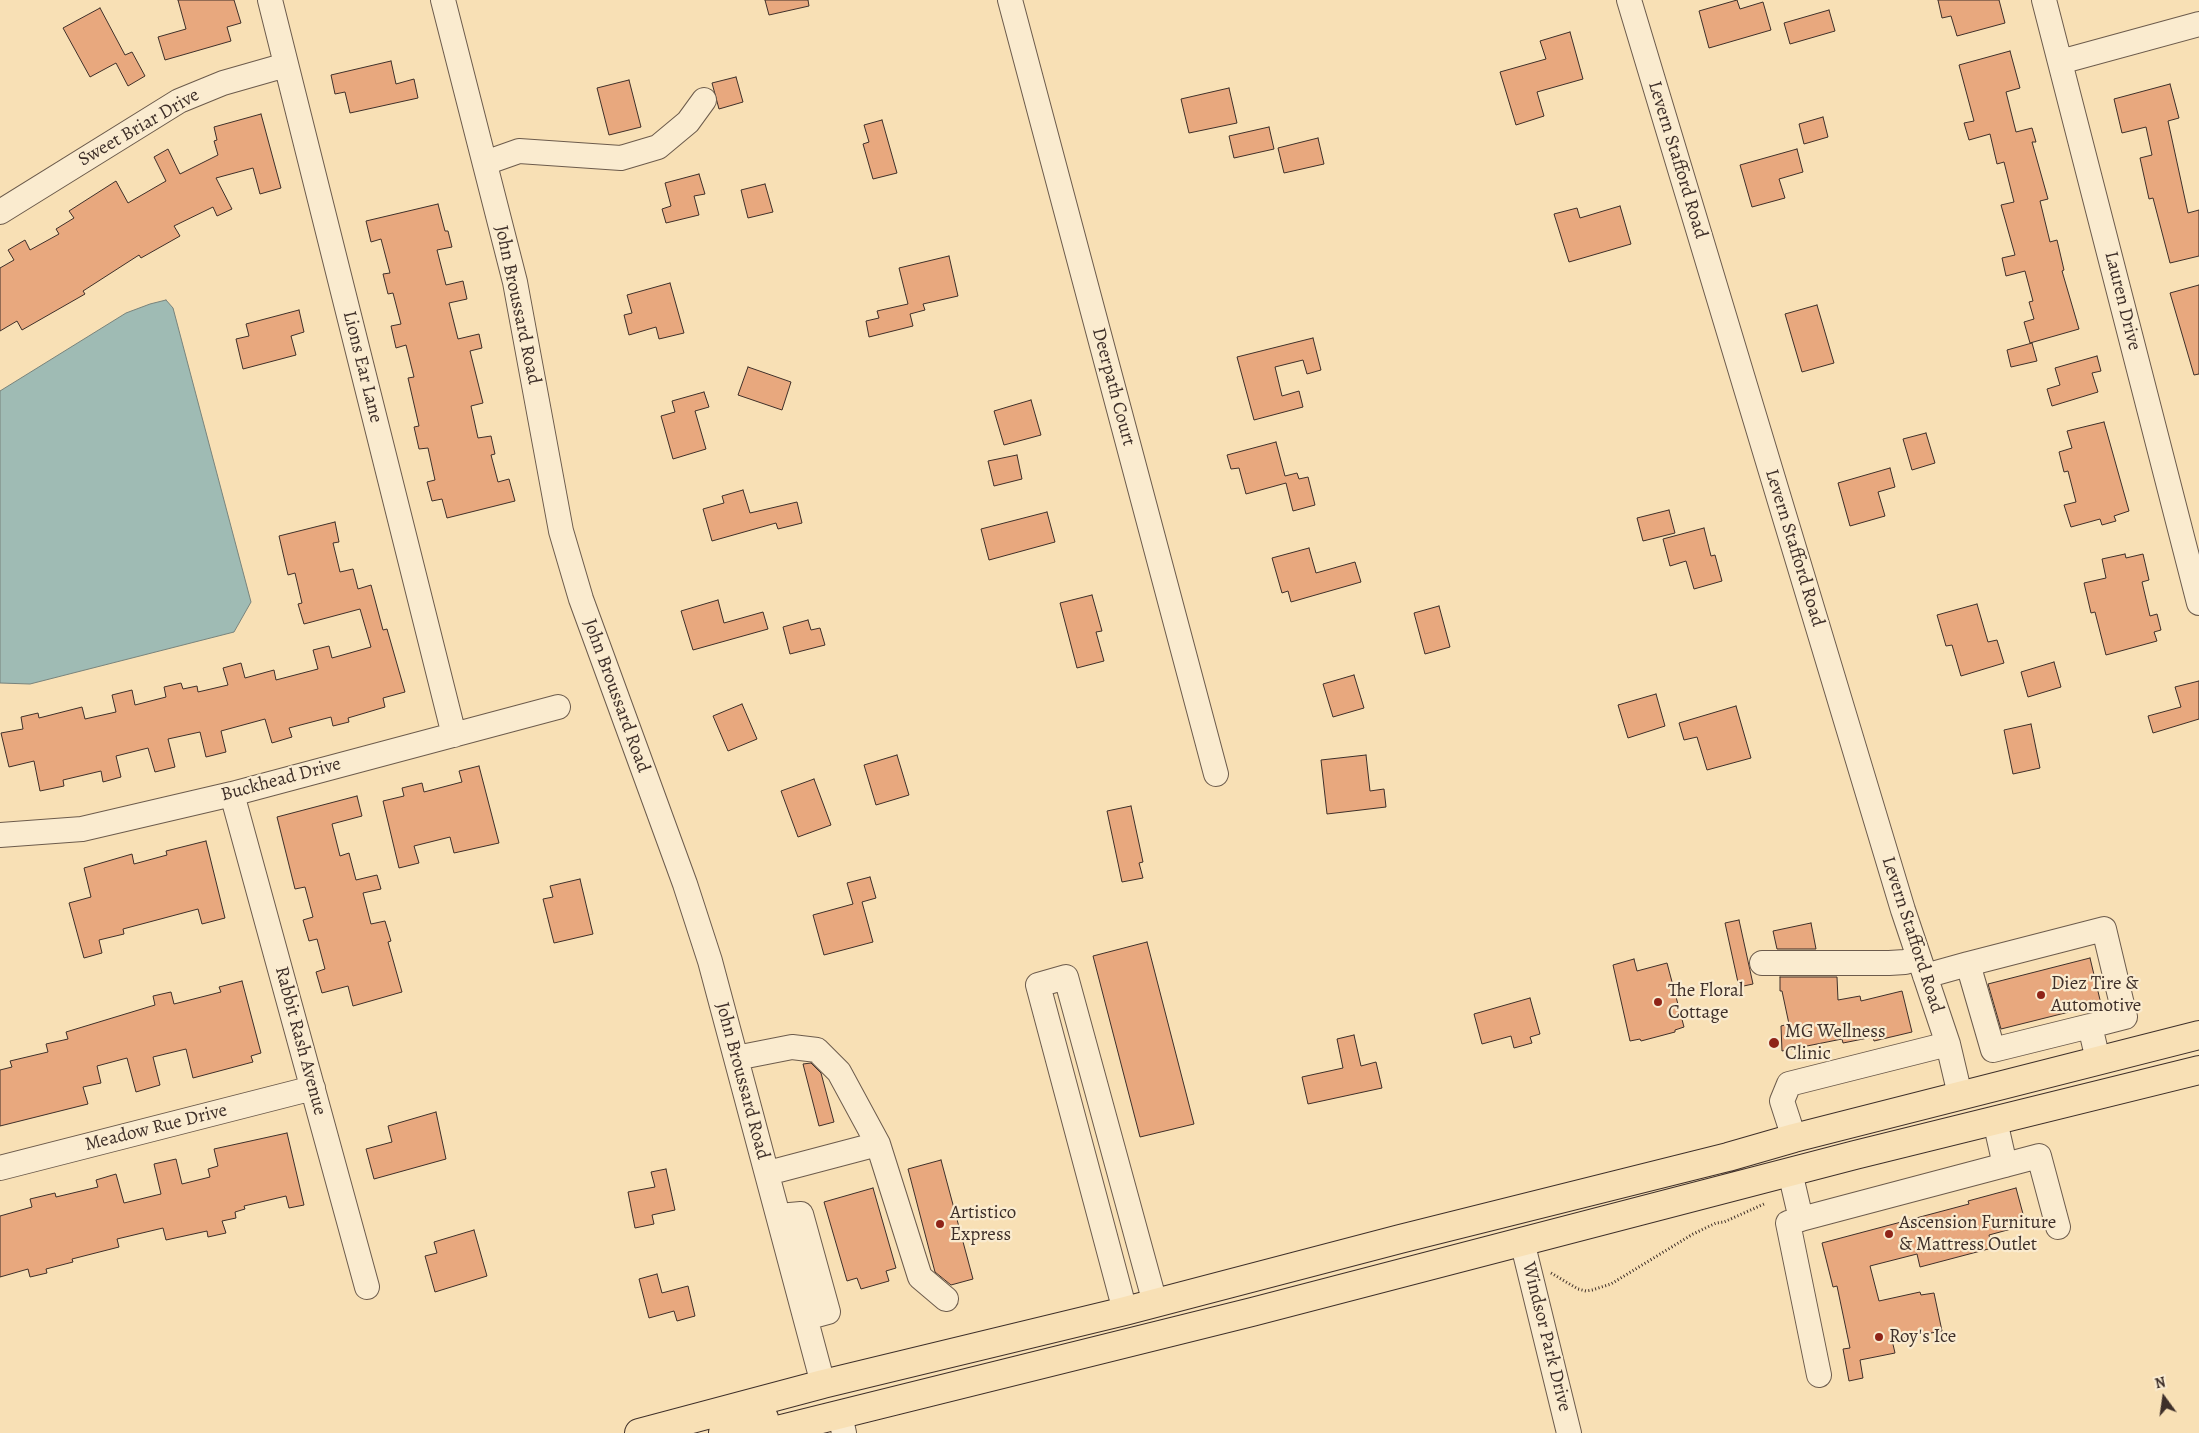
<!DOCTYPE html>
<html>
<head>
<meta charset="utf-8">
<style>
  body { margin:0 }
  #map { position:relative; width:2199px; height:1433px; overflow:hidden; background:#f8e0b5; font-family:Alegreya,serif }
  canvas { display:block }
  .north { position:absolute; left:2139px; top:1373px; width:50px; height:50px; -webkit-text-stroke:4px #faebcf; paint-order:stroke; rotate:346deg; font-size:14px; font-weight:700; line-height:20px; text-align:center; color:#3e2f29 }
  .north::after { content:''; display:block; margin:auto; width:18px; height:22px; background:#3e2f29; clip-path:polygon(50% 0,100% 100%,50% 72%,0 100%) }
</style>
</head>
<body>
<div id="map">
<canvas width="2199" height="1433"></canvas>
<div class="north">N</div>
</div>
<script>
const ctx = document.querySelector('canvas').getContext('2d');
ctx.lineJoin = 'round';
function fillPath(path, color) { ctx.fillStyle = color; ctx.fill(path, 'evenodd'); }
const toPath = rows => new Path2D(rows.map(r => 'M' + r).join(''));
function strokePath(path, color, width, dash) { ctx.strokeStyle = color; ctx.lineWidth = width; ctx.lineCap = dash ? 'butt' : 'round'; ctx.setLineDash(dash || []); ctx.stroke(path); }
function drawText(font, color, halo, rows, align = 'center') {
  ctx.font = font + ' Alegreya,serif'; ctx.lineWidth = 4.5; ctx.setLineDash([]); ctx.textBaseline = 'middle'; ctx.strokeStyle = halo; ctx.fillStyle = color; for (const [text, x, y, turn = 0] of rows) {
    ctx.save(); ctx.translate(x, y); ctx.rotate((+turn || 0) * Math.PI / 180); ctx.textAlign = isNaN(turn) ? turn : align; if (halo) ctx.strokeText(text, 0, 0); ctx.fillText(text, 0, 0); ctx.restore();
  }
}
const water = toPath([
  [166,300,173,308,251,602,234,632,30,684,0,683,0,391,126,313,150,304,166,300]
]);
fillPath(water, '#9fbbb4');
strokePath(water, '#78837c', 1);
const building = toPath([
  [178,0,234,0,241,23,227,27,231,41,165,60,158,37,186,29,178,0],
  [765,0,808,0,809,6,769,15,765,0],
  [1737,0,1740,9,1763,2,1771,30,1709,48,1699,11,1737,0],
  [1938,0,1999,0,2005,23,1957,36,1951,16,1942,18,1938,0],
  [100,8,125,55,132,52,145,76,128,86,116,63,90,77,63,28,100,8],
  [1829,10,1835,31,1790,44,1784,23,1829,10],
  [1570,32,1583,79,1537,92,1544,116,1516,125,1500,72,1546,59,1540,41,1570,32],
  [2010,51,2020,88,2006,92,2016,132,2032,128,2036,142,2032,142,2048,199,2040,201,2050,242,2057,240,2064,270,2062,271,2079,329,2030,343,2024,322,2034,319,2029,302,2033,301,2025,271,2006,276,2002,258,2015,255,2001,205,2014,202,2004,162,1997,164,1990,134,1969,140,1964,123,1974,121,1959,65,2010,51],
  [391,61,396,84,414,79,418,98,350,113,345,92,335,94,331,75,391,61],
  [736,77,743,102,719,109,712,83,736,77],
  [629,80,641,127,609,135,597,88,629,80],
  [2170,84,2179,118,2168,121,2188,213,2199,210,2199,256,2170,263,2153,198,2149,199,2140,158,2152,155,2146,127,2122,133,2114,99,2170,84],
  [1229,88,1237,123,1189,133,1181,99,1229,88],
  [261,114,281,188,260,194,253,168,216,178,232,209,217,216,213,207,174,226,180,236,141,258,139,255,83,291,85,294,22,330,17,321,0,331,0,268,14,260,8,250,25,240,30,250,59,234,56,229,74,218,69,211,116,181,128,203,166,181,154,157,168,149,180,174,218,155,214,141,217,140,214,127,261,114],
  [1823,117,1828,137,1804,144,1799,124,1823,117],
  [882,120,897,173,873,179,863,144,869,142,864,125,882,120],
  [1269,127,1274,149,1234,158,1229,136,1269,127],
  [1318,138,1324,164,1284,173,1278,148,1318,138],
  [1797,149,1803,172,1779,179,1785,198,1752,207,1740,165,1797,149],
  [699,174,705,194,694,196,699,215,666,223,662,209,671,206,665,183,699,174],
  [765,184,773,212,748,218,741,190,765,184],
  [438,204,445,231,448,231,452,247,437,250,446,285,463,281,467,299,449,303,458,339,479,334,482,348,470,351,483,403,471,406,478,438,491,436,495,454,491,455,498,482,509,479,515,501,447,518,442,499,432,501,427,482,435,480,428,448,419,449,414,427,419,426,408,378,414,377,406,345,396,348,391,326,401,324,393,293,388,294,383,274,390,273,381,239,371,242,366,221,438,204],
  [1620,206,1631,244,1569,262,1554,214,1577,208,1580,218,1620,206],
  [949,256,958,296,923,304,925,310,910,314,913,326,869,337,866,321,879,318,877,311,908,304,899,268,949,256],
  [670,283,684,333,659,339,656,327,629,335,624,315,632,313,627,295,670,283],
  [2199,285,2199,374,2194,375,2170,293,2199,285],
  [1817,305,1834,363,1802,372,1785,314,1817,305],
  [299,310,304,332,291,336,296,355,243,369,236,339,249,336,246,324,299,310],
  [1313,338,1321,370,1307,374,1303,360,1275,367,1282,396,1299,391,1303,407,1254,420,1237,357,1313,338],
  [2032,343,2037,361,2011,367,2007,350,2032,343],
  [2097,356,2101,371,2092,373,2098,392,2052,406,2047,389,2060,385,2055,368,2097,356],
  [748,367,791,382,782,410,738,395,748,367],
  [704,392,709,407,695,411,706,449,673,459,661,416,675,412,672,401,704,392],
  [1031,400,1041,435,1004,445,994,411,1031,400],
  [2104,422,2129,511,2114,516,2116,521,2102,525,2100,519,2071,527,2064,505,2076,502,2068,471,2064,472,2059,452,2072,448,2067,431,2104,422],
  [1926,433,1935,463,1912,470,1903,439,1926,433],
  [1276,442,1285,476,1297,473,1299,479,1308,477,1315,505,1293,511,1286,483,1246,494,1239,468,1231,469,1227,455,1276,442],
  [1017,455,1022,479,994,486,988,461,1017,455],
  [1890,468,1895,487,1878,492,1885,516,1850,526,1838,483,1890,468],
  [743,490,750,513,797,502,802,523,778,529,776,523,712,541,703,509,724,503,722,496,743,490],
  [1669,510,1675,533,1643,541,1637,518,1669,510],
  [1047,512,1055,542,989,560,981,529,1047,512],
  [335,522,339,542,333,543,340,572,353,569,358,589,371,585,383,630,387,629,405,692,383,698,385,707,348,718,349,722,333,726,331,717,289,728,292,737,272,743,265,719,221,731,226,752,206,757,200,732,168,739,175,767,155,772,148,748,116,756,121,777,103,782,101,771,63,780,64,786,40,791,34,761,9,767,1,733,23,729,21,717,38,713,39,718,82,707,85,719,116,712,112,695,132,690,135,705,166,697,164,687,181,683,183,689,197,686,198,692,228,685,223,668,241,663,245,678,274,670,276,680,318,669,313,650,329,646,332,658,371,647,360,609,304,624,298,604,302,603,295,573,288,575,279,536,335,522],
  [1704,528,1711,556,1715,555,1722,581,1694,589,1686,561,1670,566,1663,539,1704,528],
  [1309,548,1316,573,1355,562,1361,582,1291,602,1288,591,1282,593,1272,558,1309,548],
  [2125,554,2126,558,2143,554,2149,580,2142,582,2150,616,2157,614,2161,630,2154,632,2157,641,2106,655,2095,612,2091,613,2084,583,2106,578,2102,559,2125,554],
  [1092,595,1102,631,1096,632,1104,661,1077,668,1060,603,1092,595],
  [718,600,724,623,763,612,768,629,693,650,681,611,718,600],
  [1977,604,1988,642,1997,640,2004,663,1961,676,1952,645,1946,646,1937,615,1977,604],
  [1439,606,1450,647,1425,654,1414,613,1439,606],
  [808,620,811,630,820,628,825,645,790,654,783,627,808,620],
  [2054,662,2061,687,2028,697,2021,672,2054,662],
  [1354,675,1364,708,1333,717,1323,684,1354,675],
  [2199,681,2199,719,2153,733,2148,716,2181,707,2175,687,2199,681],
  [1656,694,1665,726,1628,738,1618,705,1656,694],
  [742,704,757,739,728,751,713,716,742,704],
  [1736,706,1751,758,1707,770,1697,737,1684,740,1679,723,1736,706],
  [2031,724,2040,768,2013,774,2004,730,2031,724],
  [897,755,909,795,876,805,864,765,897,755],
  [1366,755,1370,791,1384,789,1386,807,1327,814,1321,760,1366,755],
  [479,766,499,843,454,853,450,837,414,846,419,863,399,868,383,801,404,796,402,788,422,783,424,792,462,782,459,771,479,766],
  [814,779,831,825,798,837,781,791,814,779],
  [357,796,362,816,332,824,340,856,349,853,356,880,377,875,381,889,363,893,371,924,385,921,391,941,388,942,402,992,353,1006,348,986,322,993,316,972,325,969,317,939,309,941,303,920,313,917,305,887,295,889,277,817,357,796],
  [1131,806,1143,862,1139,863,1143,878,1122,882,1107,811,1131,806],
  [206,841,225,918,202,924,198,909,123,929,124,934,99,940,102,953,84,958,69,903,91,897,84,868,132,854,134,864,167,855,166,851,206,841],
  [870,877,876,898,862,902,873,942,824,955,813,915,853,904,847,883,870,877],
  [580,879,593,934,554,943,543,899,553,897,550,886,580,879],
  [1739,920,1753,984,1739,987,1725,923,1739,920],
  [1811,923,1816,949,1777,949,1773,931,1811,923],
  [1147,942,1194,1124,1140,1137,1093,956,1147,942],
  [2090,958,2101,1004,2001,1029,1988,984,2090,958],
  [1634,959,1637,971,1667,963,1684,1027,1675,1030,1675,1032,1641,1041,1640,1039,1630,1041,1613,965,1634,959],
  [1780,977,1837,977,1838,1000,1860,996,1861,1001,1902,991,1912,1032,1874,1041,1873,1037,1843,1043,1842,1039,1782,1051,1781,1026,1789,1024,1782,991,1780,991,1780,977],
  [242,981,261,1053,251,1056,253,1062,193,1078,186,1049,153,1057,160,1085,136,1092,127,1058,97,1066,101,1083,83,1087,88,1104,0,1126,0,1070,12,1067,10,1061,48,1052,46,1044,68,1039,66,1032,155,1005,153,996,171,992,174,1004,221,992,219,987,242,981],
  [1530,998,1540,1034,1530,1037,1532,1043,1514,1048,1511,1036,1482,1044,1474,1014,1530,998],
  [1354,1035,1361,1066,1376,1062,1382,1088,1308,1104,1302,1077,1343,1068,1337,1039,1354,1035],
  [811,1063,821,1073,834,1122,819,1126,803,1064,811,1063],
  [436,1112,446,1159,374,1179,366,1149,392,1142,388,1126,436,1112],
  [287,1133,304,1205,289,1208,286,1196,244,1206,245,1209,235,1212,236,1218,222,1221,226,1233,208,1237,207,1231,166,1240,163,1228,117,1239,119,1247,72,1259,73,1262,46,1269,47,1273,30,1277,28,1269,0,1277,0,1216,32,1207,30,1199,55,1193,56,1197,98,1187,96,1180,116,1174,124,1203,161,1194,154,1164,176,1159,182,1184,210,1177,208,1169,218,1166,214,1149,287,1133],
  [941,1160,973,1279,951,1285,935,1272,908,1169,941,1160],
  [666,1169,675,1210,652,1215,654,1224,635,1228,628,1192,655,1187,651,1172,666,1169],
  [873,1188,896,1268,886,1271,889,1281,861,1289,857,1278,847,1281,824,1202,873,1188],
  [2016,1188,2026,1225,1989,1235,1992,1248,1920,1267,1917,1254,1870,1266,1879,1301,1920,1292,1921,1295,1934,1293,1942,1331,1892,1340,1895,1353,1860,1360,1863,1378,1849,1381,1843,1349,1850,1348,1837,1286,1833,1287,1822,1243,1969,1204,1968,1201,2016,1188],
  [474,1230,487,1276,435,1292,425,1256,437,1253,434,1242,474,1230],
  [657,1274,662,1293,688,1286,695,1316,677,1321,674,1311,649,1318,639,1279,657,1274]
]);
fillPath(building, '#e8a87e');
strokePath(building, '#3e2f29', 1);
const minor = toPath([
  [270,0,454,735],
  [443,0,515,282,561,531,581,599,685,884,710,961,823,1384],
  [1010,0,1216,774],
  [1629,0,1903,910,1948,1044,1960,1095],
  [2044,0,2199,603],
  [2060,62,2199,24],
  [485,163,519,151,621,158,658,147,688,122,704,100],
  [0,212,179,101,223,83,286,65],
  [232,794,367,1287],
  [0,835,82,829,232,794,558,707],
  [1762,963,1889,963,1905,962,1918,958],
  [1968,964,2104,929,2125,1017,2090,1026],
  [1925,976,1968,964,1993,1050,2090,1026,2098,1060],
  [736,1058,792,1047,817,1050,839,1072,878,1144,920,1277,946,1299],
  [1995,1121,2005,1165],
  [1794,1138,1782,1101,1789,1084,1948,1044],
  [0,1168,313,1088],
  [1790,1172,1801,1219,1788,1223,1819,1375],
  [768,1173,878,1144],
  [779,1216,801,1214,828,1312,806,1318],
  [1801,1219,2039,1156,2058,1227],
  [1522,1241,1569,1433],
  [1125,1311,1038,985,1066,977,1155,1303],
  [840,1415,844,1433]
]);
const major = toPath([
  [639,1433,823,1384,1125,1311,1400,1239,1728,1157,1794,1138,2199,1035],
  [723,1433,730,1428,764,1418],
  [765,1433,1252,1312,1855,1155,2199,1070]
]);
strokePath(minor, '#6c5b4c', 26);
strokePath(major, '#3e2f29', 30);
strokePath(toPath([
  [1551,1273,1578,1289,1586,1291,1592,1290,1611,1284,1693,1234,1716,1223,1724,1222,1764,1204]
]), '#3e2f29', 3, [1, 2.5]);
strokePath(minor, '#faebcf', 24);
strokePath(major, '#f8e0b5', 28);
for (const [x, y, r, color] of [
  [2041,995,5,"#8f2418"],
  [1658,1002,5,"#8f2418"],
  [1774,1043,6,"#8f2418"],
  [940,1224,5,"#8f2418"],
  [1889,1234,5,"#8f2418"],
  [1879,1337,5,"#8f2418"]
]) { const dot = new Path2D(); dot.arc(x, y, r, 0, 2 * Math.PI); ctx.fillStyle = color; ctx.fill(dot); strokePath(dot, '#faebcf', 2); }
drawText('19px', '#3e2f29', '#faebcf', [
  ["Sweet Briar Drive",139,128,-30],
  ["Levern Stafford Road",1677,160,73],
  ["Lauren Drive",2122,301,76],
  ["John Broussard Road",517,305,78],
  ["Lions Ear Lane",362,367,76],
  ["Deerpath Court",1113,387,75],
  ["Levern Stafford Road",1794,548,73],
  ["John Broussard Road",616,696,70],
  ["Buckhead Drive",281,780,-15],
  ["Levern Stafford Road",1912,935,72],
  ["Rabbit Rash Avenue",300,1041,75],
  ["John Broussard Road",742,1081,75],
  ["Meadow Rue Drive",156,1128,-14],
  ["Windsor Park Drive",1546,1337,76]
]);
drawText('19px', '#3e2f29', '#faebcf', [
  ["Diez Tire &",2051,984],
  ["Automotive",2051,1006],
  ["The Floral",1668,991],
  ["Cottage",1668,1013],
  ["MG Wellness",1785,1032],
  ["Clinic",1785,1054],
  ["Artistico",950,1213],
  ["Express",950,1235],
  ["Ascension Furniture",1899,1223],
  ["& Mattress Outlet",1899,1245],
  ["Roy's Ice",1889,1337]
], 'left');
</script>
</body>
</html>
